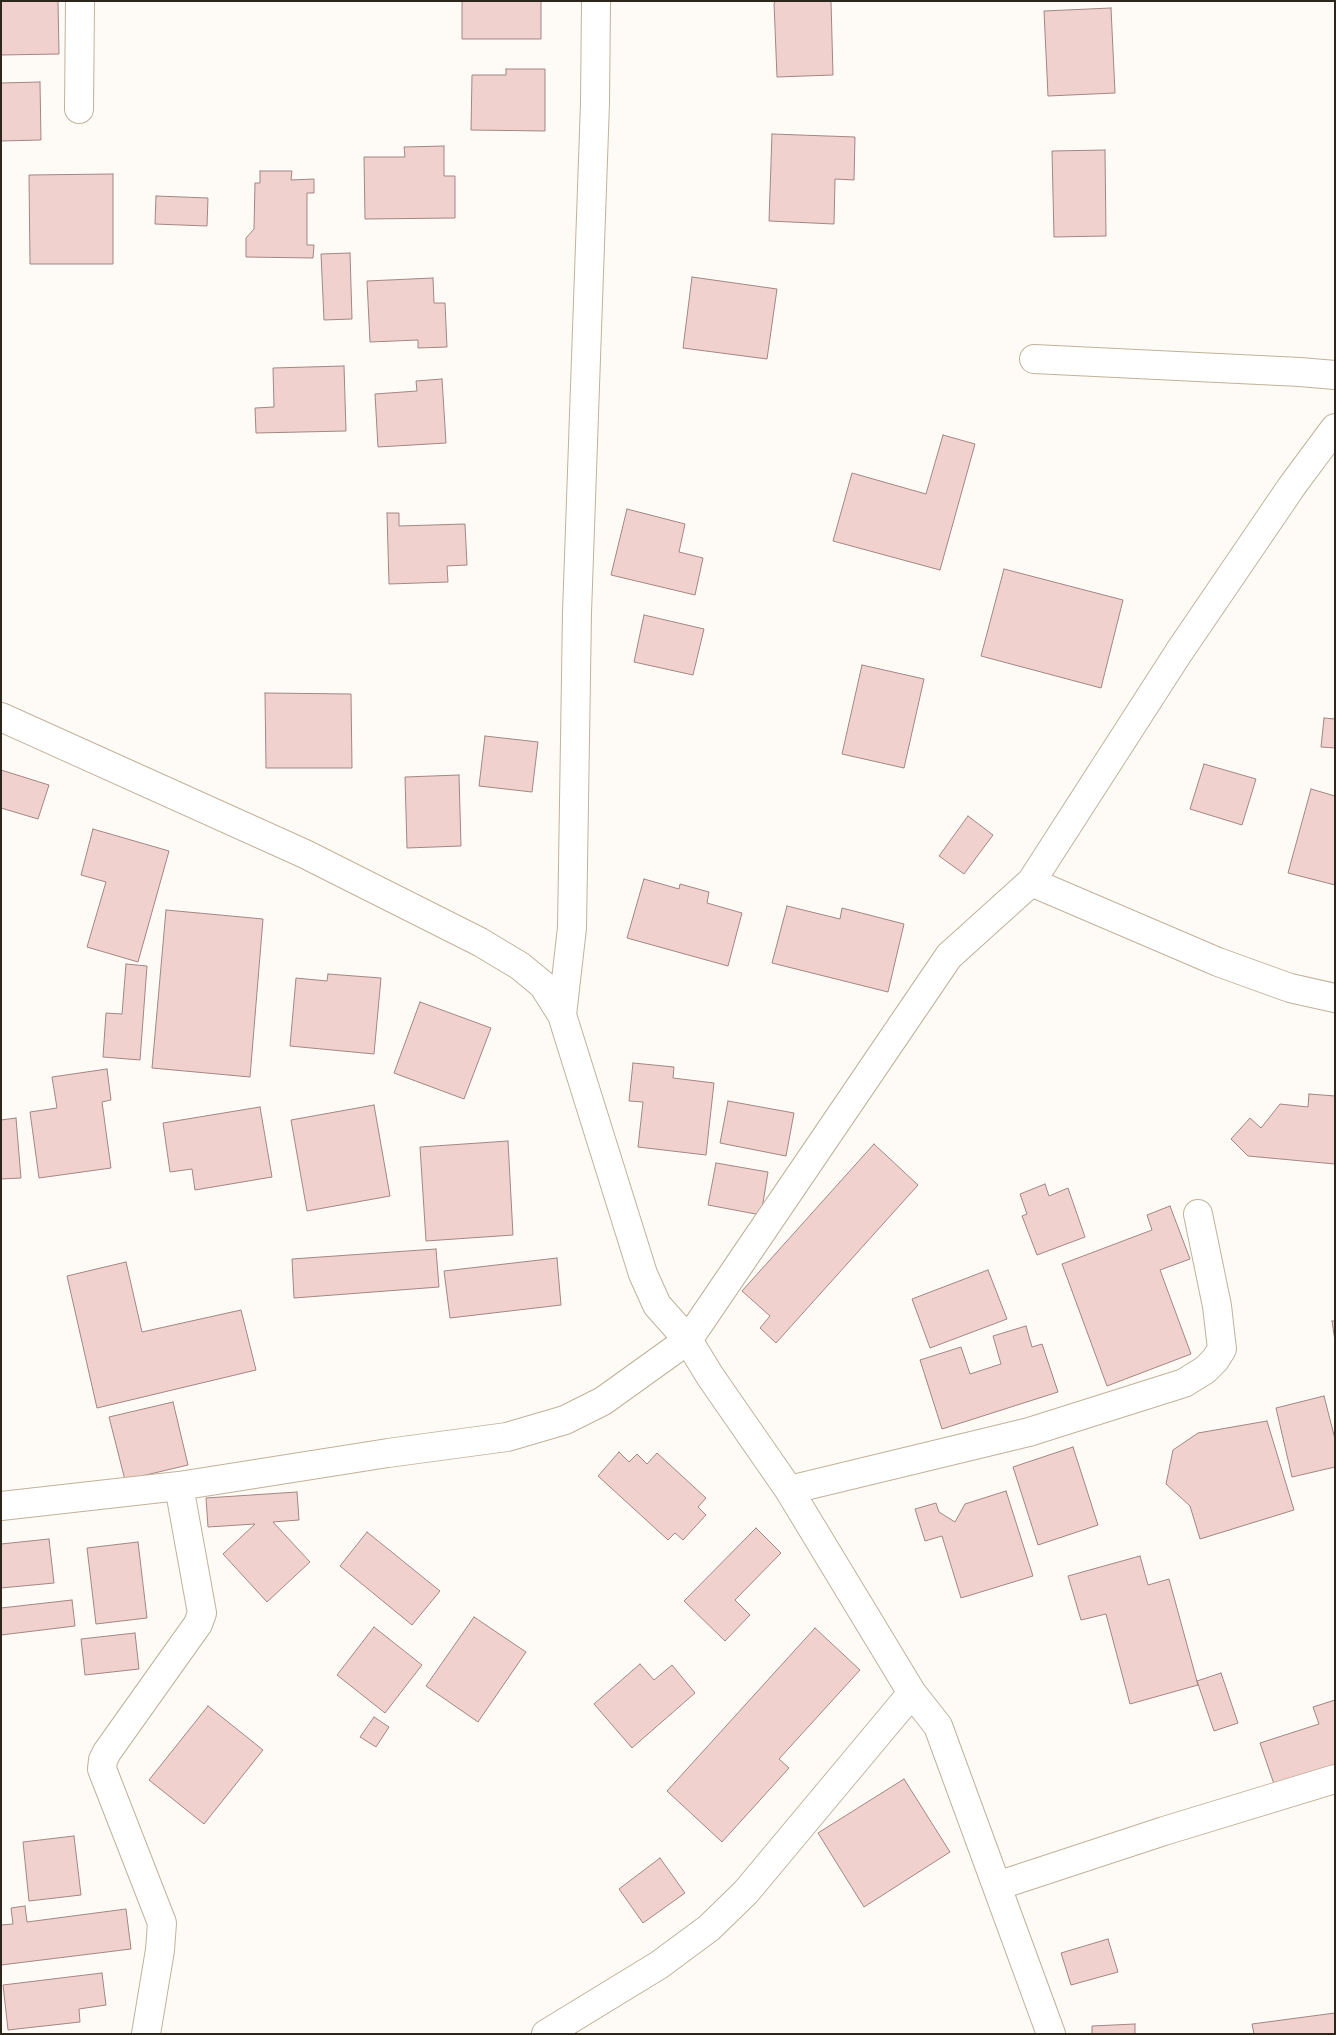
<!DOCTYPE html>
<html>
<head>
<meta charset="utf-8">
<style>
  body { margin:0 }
  #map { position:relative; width:1336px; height:2035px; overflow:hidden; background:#fefbf6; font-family:"Exo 2",sans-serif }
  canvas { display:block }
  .frame { position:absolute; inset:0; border:2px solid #2c261d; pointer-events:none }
</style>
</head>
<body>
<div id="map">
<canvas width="1336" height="2035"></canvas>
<div class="frame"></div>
</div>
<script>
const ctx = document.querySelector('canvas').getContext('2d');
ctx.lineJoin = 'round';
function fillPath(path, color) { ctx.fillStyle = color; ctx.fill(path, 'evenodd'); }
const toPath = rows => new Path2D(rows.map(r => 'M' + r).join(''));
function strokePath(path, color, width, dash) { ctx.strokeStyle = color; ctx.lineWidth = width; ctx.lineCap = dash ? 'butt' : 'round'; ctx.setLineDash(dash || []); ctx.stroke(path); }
const building = toPath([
  [1,1,58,1,59,54,1,55,1,1],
  [462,1,541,1,541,39,462,39,462,1],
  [776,1,831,1,833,75,777,77,774,3,776,1],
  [1111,8,1115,93,1048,96,1044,11,1111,8],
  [506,69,545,69,545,131,471,130,472,75,506,75,506,69],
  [40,82,41,140,1,141,1,83,40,82],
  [772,134,855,137,854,180,835,179,834,224,769,221,772,134],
  [444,146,444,176,455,176,455,218,365,219,364,157,405,157,404,147,444,146],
  [1105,150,1106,236,1054,237,1052,151,1105,150],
  [260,171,292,171,291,180,314,179,314,193,307,193,307,245,314,245,313,258,246,257,246,238,254,229,255,183,260,183,260,171],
  [113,174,113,264,30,264,29,175,113,174],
  [156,196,208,198,207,226,155,224,156,196],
  [350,253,352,319,324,320,321,254,350,253],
  [692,277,777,289,767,359,683,348,692,277],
  [433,278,434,303,445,303,447,347,418,348,418,340,370,342,367,281,433,278],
  [344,366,346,431,256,433,255,408,274,407,273,368,344,366],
  [442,379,446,443,378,447,375,394,417,391,416,381,442,379],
  [943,435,975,444,940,570,833,541,852,473,926,494,943,435],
  [627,509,685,524,679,552,703,558,695,595,611,575,627,509],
  [387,513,399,513,399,526,465,524,467,565,447,566,448,582,389,584,387,513],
  [1004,569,1123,600,1101,688,981,656,1004,569],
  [644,615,704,629,693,675,634,662,644,615],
  [862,665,924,679,904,768,842,754,862,665],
  [265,693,351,694,352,768,266,768,265,693],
  [1324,718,1335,719,1335,748,1321,747,1324,718],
  [485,736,538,742,532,792,479,786,485,736],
  [1204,764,1256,779,1242,825,1190,809,1204,764],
  [1,770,49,785,38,819,1,808,1,770],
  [459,775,461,846,407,848,405,777,459,775],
  [1311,789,1335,796,1335,885,1288,873,1311,789],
  [968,816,993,835,964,874,939,856,968,816],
  [93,829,169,851,138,962,87,947,106,882,81,875,93,829],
  [644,879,679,889,680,884,709,892,707,903,742,913,728,966,627,938,644,879],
  [787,906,840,919,842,908,904,924,888,992,772,963,787,906],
  [166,910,263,919,250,1077,152,1068,166,910],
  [126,964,147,966,140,1060,103,1057,106,1013,122,1014,126,964],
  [328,974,381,978,374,1054,290,1046,296,978,327,981,328,974],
  [420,1002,491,1028,464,1099,394,1073,420,1002],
  [633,1063,674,1067,673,1078,714,1083,706,1155,638,1147,643,1102,629,1101,633,1063],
  [107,1069,111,1100,102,1102,111,1168,39,1178,30,1112,57,1108,52,1077,107,1069],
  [1309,1094,1335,1096,1335,1164,1248,1156,1231,1139,1250,1118,1261,1128,1280,1104,1308,1107,1309,1094],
  [728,1101,794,1113,786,1156,720,1143,728,1101],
  [374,1105,390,1196,307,1211,291,1120,374,1105],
  [260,1107,272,1177,195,1190,192,1169,170,1172,163,1123,260,1107],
  [16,1118,21,1178,1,1179,1,1120,16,1118],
  [508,1141,513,1235,426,1241,420,1147,508,1141],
  [874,1144,918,1185,776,1343,760,1328,770,1316,742,1291,874,1144],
  [716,1163,768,1172,761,1215,708,1205,716,1163],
  [1045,1184,1049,1196,1068,1188,1085,1237,1037,1255,1022,1216,1027,1214,1020,1194,1045,1184],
  [1170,1206,1190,1259,1160,1270,1191,1354,1107,1386,1062,1264,1152,1230,1147,1215,1170,1206],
  [436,1249,439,1287,294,1298,292,1259,436,1249],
  [557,1258,561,1305,450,1318,444,1271,557,1258],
  [126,1262,142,1332,241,1310,256,1370,97,1408,67,1276,126,1262],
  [988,1270,1007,1319,930,1348,912,1299,988,1270],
  [1332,1321,1335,1321,1335,1341,1332,1321],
  [1026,1326,1032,1347,1042,1344,1058,1392,942,1429,920,1360,961,1347,970,1374,1001,1364,993,1336,1026,1326],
  [1324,1396,1335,1439,1335,1467,1292,1477,1276,1408,1324,1396],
  [173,1402,188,1465,125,1480,109,1417,173,1402],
  [1267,1421,1294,1510,1200,1539,1190,1506,1166,1484,1173,1450,1198,1433,1267,1421],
  [1073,1447,1098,1525,1038,1545,1013,1467,1073,1447],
  [619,1452,629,1462,637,1454,647,1464,657,1453,706,1498,698,1507,706,1515,683,1540,675,1533,668,1540,598,1476,619,1452],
  [1006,1491,1033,1576,961,1598,942,1536,925,1541,915,1509,936,1503,939,1512,955,1522,965,1504,1006,1491],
  [297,1492,299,1520,273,1522,310,1562,267,1602,223,1554,255,1524,208,1527,206,1498,297,1492],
  [756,1528,781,1553,735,1600,750,1615,725,1641,684,1601,756,1528],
  [367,1532,440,1591,412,1625,340,1566,367,1532],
  [49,1539,54,1583,1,1588,1,1544,49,1539],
  [138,1542,147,1618,96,1624,87,1548,138,1542],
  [1140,1556,1148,1585,1169,1579,1198,1685,1130,1704,1106,1614,1081,1620,1068,1576,1140,1556],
  [72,1600,75,1626,1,1635,1,1608,72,1600],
  [474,1617,526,1652,478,1722,426,1686,474,1617],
  [374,1627,422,1665,385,1713,337,1675,374,1627],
  [815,1628,860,1670,779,1759,789,1768,722,1842,667,1791,815,1628],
  [135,1633,139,1669,85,1675,81,1639,135,1633],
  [640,1664,654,1680,672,1665,695,1693,632,1748,594,1704,640,1664],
  [1221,1673,1238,1723,1214,1731,1197,1681,1221,1673],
  [1335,1700,1335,1766,1275,1787,1260,1743,1319,1724,1313,1707,1335,1700],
  [208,1706,263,1750,204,1824,149,1780,208,1706],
  [374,1717,389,1727,376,1747,360,1737,374,1717],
  [904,1779,950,1852,864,1907,818,1833,904,1779],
  [74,1836,81,1895,29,1901,23,1842,74,1836],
  [660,1858,685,1893,643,1923,619,1889,660,1858],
  [25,1906,27,1922,126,1909,131,1949,1,1965,1,1925,13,1924,11,1908,25,1906],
  [1108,1939,1118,1972,1071,1985,1061,1953,1108,1939],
  [102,1973,106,2005,79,2009,80,2022,8,2030,3,1985,102,1973],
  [1335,2013,1335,2034,1254,2034,1252,2024,1335,2013],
  [1135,2024,1135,2034,1092,2034,1092,2026,1135,2024]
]);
fillPath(building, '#f0d1ce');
strokePath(building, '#a38684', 1);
const minor = toPath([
  [79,109,80,1],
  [1034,359,1300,372,1335,375],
  [1,717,305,854,480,942,520,966,543,985,562,1015,643,1274,657,1305,688,1340,710,1376,789,1490,912,1693,938,1726,1051,2034],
  [1031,882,1218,962,1290,988,1335,998],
  [562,1015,572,928,577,613,595,103,596,1],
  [789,1490,1029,1432,1184,1383,1205,1370,1215,1360,1222,1349,1217,1306,1198,1214],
  [1,1506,179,1486,388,1453,507,1437,565,1420,603,1401,688,1340,949,956,1031,882,1179,652,1292,486,1335,428],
  [997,1886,1164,1831,1335,1779],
  [146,2034,160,1950,162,1923,102,1769,103,1760,107,1752,198,1624,202,1613,179,1486],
  [546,2034,659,1965,709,1928,746,1892,912,1693]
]);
strokePath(minor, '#c0b29b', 30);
strokePath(minor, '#fff', 28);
</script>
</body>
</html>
